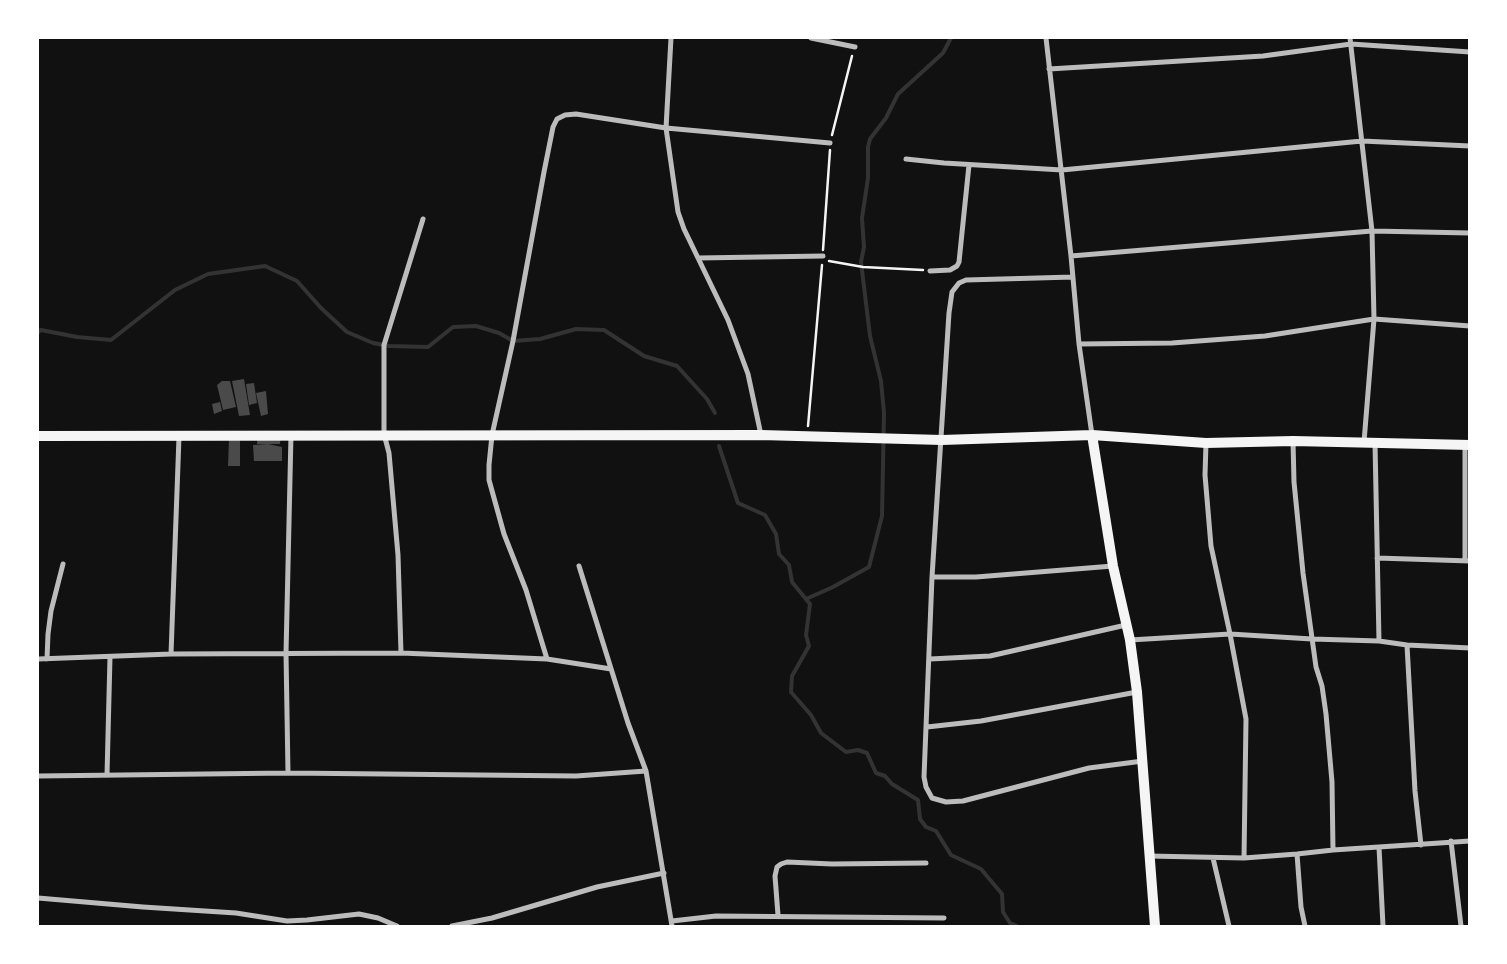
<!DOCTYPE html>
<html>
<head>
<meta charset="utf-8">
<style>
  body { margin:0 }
  #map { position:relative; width:1507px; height:964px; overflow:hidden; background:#111; font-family:"PT Sans Narrow",sans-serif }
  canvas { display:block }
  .frame { position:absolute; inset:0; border:39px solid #fff; pointer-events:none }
</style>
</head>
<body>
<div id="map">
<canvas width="1507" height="964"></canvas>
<div class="frame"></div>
</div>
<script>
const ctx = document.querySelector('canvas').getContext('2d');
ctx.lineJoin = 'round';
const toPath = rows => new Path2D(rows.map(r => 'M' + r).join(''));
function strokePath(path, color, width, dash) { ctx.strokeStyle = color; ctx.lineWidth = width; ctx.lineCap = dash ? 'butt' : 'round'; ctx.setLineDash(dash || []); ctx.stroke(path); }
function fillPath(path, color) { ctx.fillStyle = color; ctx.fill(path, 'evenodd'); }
strokePath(toPath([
  [38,332,41,330,77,337,111,340,175,290,208,274,265,266,297,281,321,308,347,332,373,343,389,346,428,347,453,327,476,326,499,333,513,341,540,339,576,329,604,330,644,356,677,366,707,399,715,413],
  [719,446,738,503,765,515,776,534,779,554,789,565,792,582,810,604,806,635,809,646,792,676,791,692,811,715,821,733,846,752,858,750,867,753,876,773,885,776,892,784,918,800,920,819,926,827,936,831,951,855,981,869,1002,894,1003,912,1010,923,1017,926],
  [806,599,833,587,869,567,882,516,884,413,881,381,870,336,861,262,864,247,862,218,868,178,868,147,870,139,886,118,898,94,943,53,951,38]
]), '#333', 4);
fillPath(toPath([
  [244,379,250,415,239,416,232,381],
  [222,381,230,381,236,407,223,410,217,385],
  [254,383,257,403,249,405,246,384],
  [266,391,268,414,261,416,256,393],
  [220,402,222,411,214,414,212,404],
  [258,433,281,433,280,444,257,444],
  [229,439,240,439,240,466,228,466],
  [268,444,282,447,282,461,254,461,253,445]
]), '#4a4a4a');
strokePath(toPath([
  [832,135,852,56],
  [823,250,830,150],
  [829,261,863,267,923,270],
  [808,426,822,265]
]), '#f5f5f5', 2.5);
strokePath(toPath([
  [671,38,666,128,678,212,684,229,728,320,748,374,761,435],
  [811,38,855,47],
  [1046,38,1071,256,1079,344,1092,435],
  [1350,38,1372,231,1374,319,1364,442],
  [1049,69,1263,56,1351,44,1470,52],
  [906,159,944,163,1062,170,1362,141,1470,146],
  [1071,256,1372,231,1470,233],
  [698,258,823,256],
  [930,271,950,270,957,266,959,262,969,165],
  [1073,277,966,280,959,283,952,292,949,313,932,577,924,777,926,787,932,798,946,802,963,801,1089,768,1143,761],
  [1079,344,1172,343,1265,336,1374,319,1470,326],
  [1293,441,1294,482,1303,573,1316,667,1322,686,1326,714,1332,782,1333,850],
  [1206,443,1205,475,1211,546,1230,634,1246,719,1244,858],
  [1375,443,1379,641],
  [1465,445,1465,561],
  [1377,558,1470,561],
  [579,566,628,723,646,771,672,926],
  [932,577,976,577,1113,566],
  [1130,640,1230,634,1312,639,1379,641,1407,645,1470,648],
  [1407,645,1415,791,1421,845],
  [401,653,398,555,389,453,384,434,384,345,423,219],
  [171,654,179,437],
  [38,659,171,654,401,653,547,659,611,669],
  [47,659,48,634,51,611,63,564],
  [547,659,526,590,504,534,489,480,489,465,492,435,513,341,544,172,553,127,557,119,565,115,576,114,666,128,830,143],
  [930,659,990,656,1126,625],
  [927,727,981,721,1137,692],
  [288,773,286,653,291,435],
  [107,775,110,657],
  [38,776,288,773,576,776,646,771],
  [1451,841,1461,926],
  [1379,847,1383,926],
  [1297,854,1301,907,1305,926],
  [1149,856,1244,858,1297,854,1333,850,1470,841],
  [1213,858,1229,926],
  [38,898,143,907,236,913,287,921,307,920,359,914,378,918,397,926],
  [778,915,775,876,777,867,781,864,787,862,832,864,926,863],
  [672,921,716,916,944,918],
  [452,926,492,918,597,887,664,873]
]), '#bcbcbc', 5);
strokePath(toPath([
  [1092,435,1113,566,1130,640,1137,692,1155,926],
  [38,436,761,435,942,440,1092,435,1206,443,1293,441,1470,445]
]), '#f5f5f5', 10);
</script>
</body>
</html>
